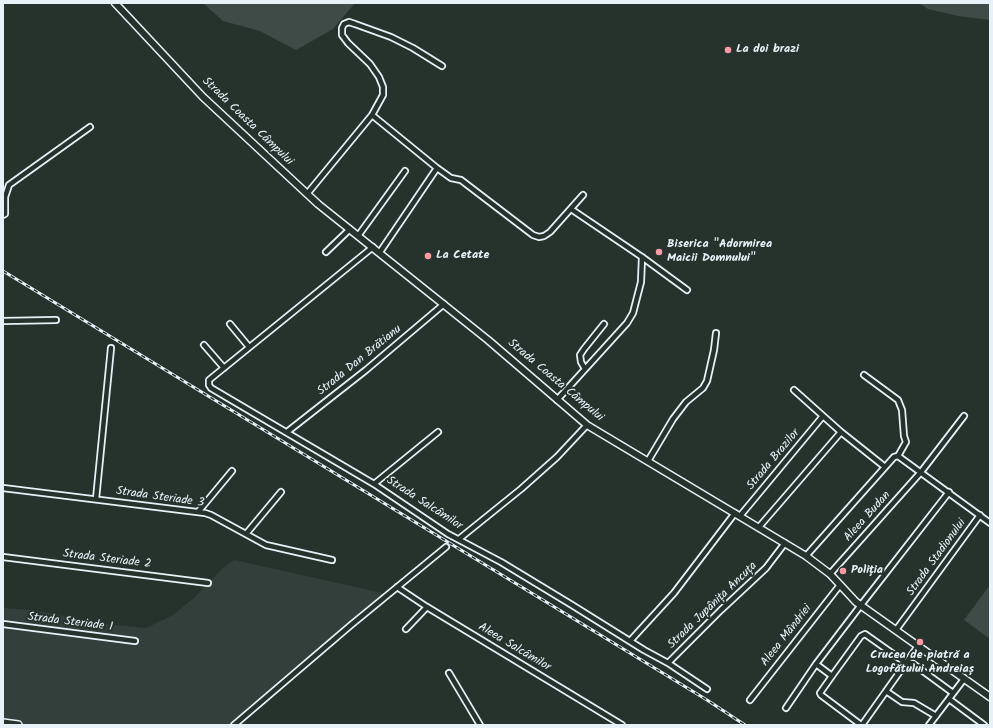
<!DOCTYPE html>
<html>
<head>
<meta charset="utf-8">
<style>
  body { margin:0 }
  #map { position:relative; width:993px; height:728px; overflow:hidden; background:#26332d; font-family:Kalam,sans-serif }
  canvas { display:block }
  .frame { position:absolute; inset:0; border:4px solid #e8f1f8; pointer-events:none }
</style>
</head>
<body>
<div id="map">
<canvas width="993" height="728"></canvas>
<div class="frame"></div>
</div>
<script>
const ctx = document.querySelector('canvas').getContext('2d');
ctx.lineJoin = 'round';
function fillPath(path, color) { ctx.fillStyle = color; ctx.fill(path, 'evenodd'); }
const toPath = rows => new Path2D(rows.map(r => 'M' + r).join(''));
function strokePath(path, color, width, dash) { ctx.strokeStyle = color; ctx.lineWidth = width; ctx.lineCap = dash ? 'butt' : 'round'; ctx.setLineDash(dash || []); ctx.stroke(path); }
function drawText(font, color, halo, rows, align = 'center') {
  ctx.font = font + ' Kalam,sans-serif'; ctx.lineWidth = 4; ctx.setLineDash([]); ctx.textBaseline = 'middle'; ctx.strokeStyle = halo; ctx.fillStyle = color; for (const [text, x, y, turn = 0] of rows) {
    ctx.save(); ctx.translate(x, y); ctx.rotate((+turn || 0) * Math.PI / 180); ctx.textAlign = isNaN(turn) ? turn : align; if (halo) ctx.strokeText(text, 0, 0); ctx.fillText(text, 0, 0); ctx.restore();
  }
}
fillPath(toPath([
  [234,560,391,595,238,725,3,725,3,608,33,610,104,624,146,628,173,615,194,598,223,568]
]), '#333f3a');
fillPath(toPath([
  [203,3,355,3,333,29,296,50,260,31,223,21],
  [919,3,990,3,990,20,958,16,928,9],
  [990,585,990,639,964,620]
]), '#3e4b47');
const street = toPath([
  [372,115,437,168,451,178,461,180,533,235,539,237,544,236,550,232,583,195],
  [307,194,372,115,383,95,383,87,379,77,370,64,348,43,342,35,342,28,344,24,349,22,355,24,391,37,413,48,442,66],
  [571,209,642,257,687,290],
  [3,215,5,214,5,197,9,185,90,127],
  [358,236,405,171],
  [373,247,209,380,209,385,211,388,374,484,448,534,501,562,572,605,644,650,668,663],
  [326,252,350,229],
  [380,252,437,168],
  [3,321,56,320],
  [230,324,249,347],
  [204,345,224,368],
  [585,369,581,362,580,355,584,349,604,324],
  [864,375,898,400,902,410,904,436,906,442,898,456],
  [794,390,841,432],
  [557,400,627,323,633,313,641,282,642,257],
  [287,432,366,370,444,304],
  [648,461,673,419,686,402,703,388,707,381,714,350,716,333],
  [374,484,438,432],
  [3,488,205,513,211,515,266,545,332,560],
  [96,499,111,348],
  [198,512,232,471],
  [740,516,823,416],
  [759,527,841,432,885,467],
  [246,534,281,492],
  [459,539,521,489,557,457,587,425],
  [806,556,894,457,898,456,990,523],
  [3,557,208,583],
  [830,574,921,472,964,416],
  [397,587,427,607,622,725],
  [3,624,135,641],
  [406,629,427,607],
  [896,630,980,515],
  [630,641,674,593,735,513],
  [816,664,832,676,861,636,865,634,906,663,912,663,953,693],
  [449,673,480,725],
  [832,676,820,693,821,695,861,725],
  [707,689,668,663,721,610,766,568,785,543],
  [886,691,902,702,914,703,936,716],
  [949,699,984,725],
  [750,700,840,585],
  [786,708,816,664,861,605,949,492],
  [234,725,351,625,446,547],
  [862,725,918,646],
  [929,725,964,679]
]);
const secondary = toPath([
  [115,3,203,97,318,204,488,340,587,425,806,556,830,574,856,602,990,697]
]);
const primary = toPath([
  [3,723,18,725]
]);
strokePath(street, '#e8f1f8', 8);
strokePath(secondary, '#e8f1f8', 9);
strokePath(primary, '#e8f1f8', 10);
strokePath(street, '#26332d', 4.5);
strokePath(secondary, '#26332d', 6);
strokePath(primary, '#26332d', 7);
const rail = toPath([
  [3,271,707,700,745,725]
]);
strokePath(rail, '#e8f1f8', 3);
strokePath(rail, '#26332d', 1.5, [4.5]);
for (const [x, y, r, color] of [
  [728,50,4,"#ff9aa2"],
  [659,252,4,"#ff9aa2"],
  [428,256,4,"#ff9aa2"],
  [843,571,4,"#ff9aa2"],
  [920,642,4,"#ff9aa2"]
]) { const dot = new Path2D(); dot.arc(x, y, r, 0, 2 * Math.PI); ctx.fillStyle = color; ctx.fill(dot); strokePath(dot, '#26332d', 1.5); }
drawText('bold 12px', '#e8f1f8', '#26332d', [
  ["La doi brazi",736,50],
  ["Biserica \"Adormirea",667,245],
  ["Maicii Domnului\"",667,259],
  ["La Cetate",436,256],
  ["Poliția",851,571],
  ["Crucea de piatră a",920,656,"center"],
  ["Logofătului Andreiaș",920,670,"center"]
], 'left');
drawText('12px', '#e8f1f8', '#26332d', [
  ["Strada Coasta Câmpului",247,122,44],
  ["Strada Dan Brătianu",360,361,-39],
  ["Strada Coasta Câmpului",555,381,40],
  ["Strada Brazilor",774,460,-50],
  ["Strada Steriade 3",160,498,8],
  ["Strada Salcâmilor",424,504,33],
  ["Aleea Budan",868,517,-48],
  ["Strada Stadionului",937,558,-54],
  ["Strada Steriade 2",107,560,7],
  ["Strada Jupânița Ancuța",713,606,-44],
  ["Strada Steriade 1",70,623,7],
  ["Aleea Mândriei",787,636,-52],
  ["Aleea Salcâmilor",514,648,31]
]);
</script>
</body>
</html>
